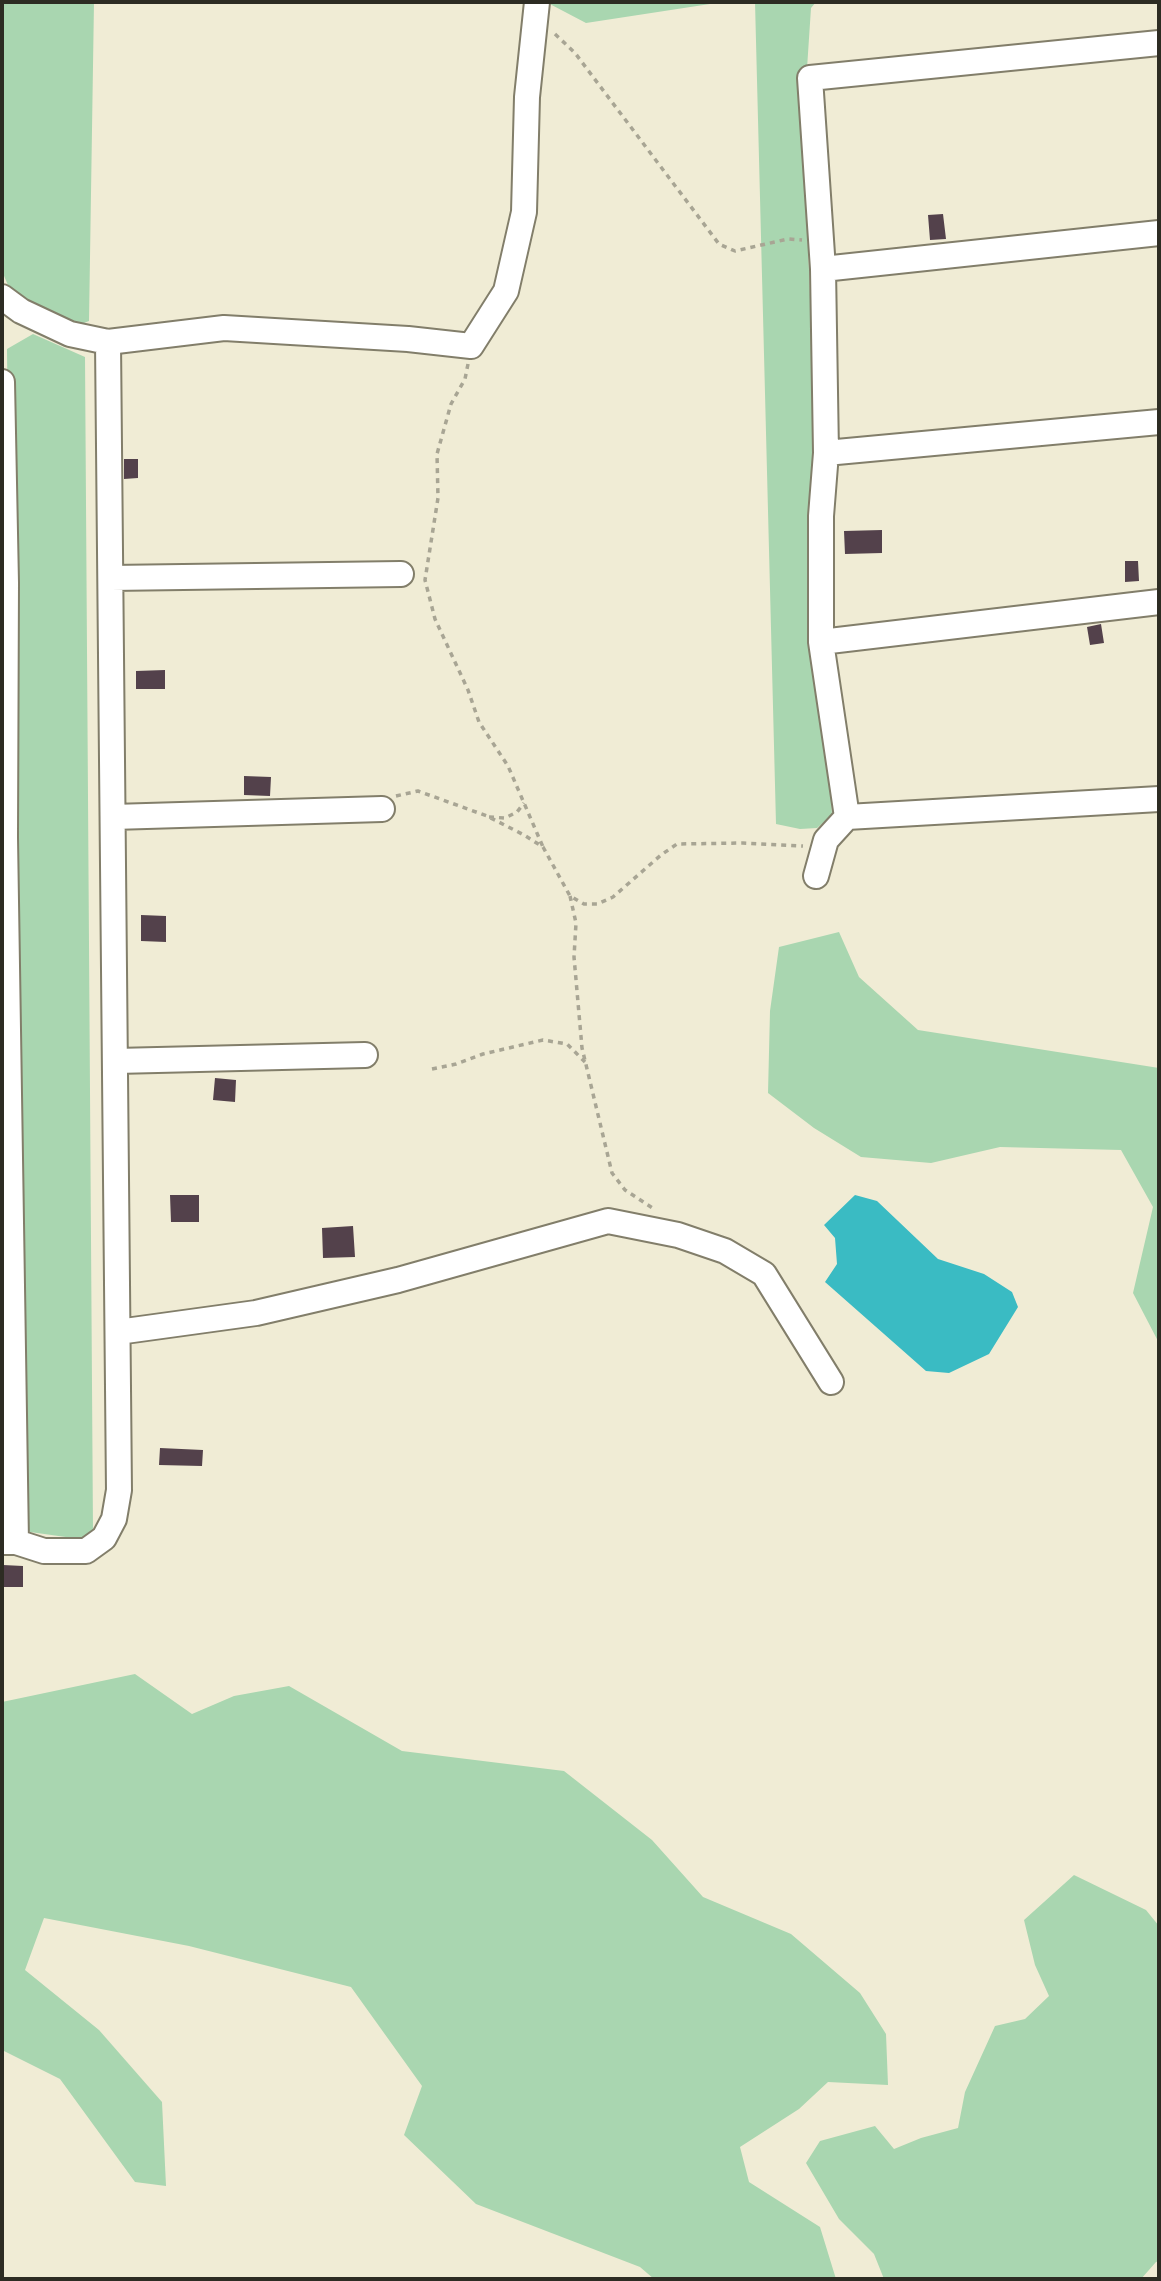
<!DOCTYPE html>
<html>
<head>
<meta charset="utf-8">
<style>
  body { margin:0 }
  #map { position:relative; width:1161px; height:2281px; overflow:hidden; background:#f0ecd5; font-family:"Exo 2",sans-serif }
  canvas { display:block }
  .frame { position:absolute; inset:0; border:4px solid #2d2c23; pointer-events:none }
</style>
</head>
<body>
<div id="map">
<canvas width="1161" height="2281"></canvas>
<div class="frame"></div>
</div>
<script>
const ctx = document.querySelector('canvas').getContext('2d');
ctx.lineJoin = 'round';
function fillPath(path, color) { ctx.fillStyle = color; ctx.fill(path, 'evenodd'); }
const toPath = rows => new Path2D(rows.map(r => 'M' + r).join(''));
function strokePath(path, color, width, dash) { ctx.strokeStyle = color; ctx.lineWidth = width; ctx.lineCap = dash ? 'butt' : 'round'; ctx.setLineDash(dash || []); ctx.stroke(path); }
fillPath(toPath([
  [2,2,94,2,89,321,71,328,15,302,2,271],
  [546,2,723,2,586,23],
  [755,2,816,2,811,8,803,129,832,815,817,828,800,829,776,824],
  [33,334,85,357,93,1531,80,1539,30,1532,19,1510,7,349],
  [839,932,859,977,918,1030,1159,1068,1159,1343,1133,1293,1153,1207,1121,1150,1000,1147,931,1163,861,1157,814,1128,768,1093,770,1011,779,947],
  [135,1674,192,1714,234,1696,289,1686,402,1751,564,1771,652,1840,703,1897,791,1934,860,1993,886,2034,888,2085,828,2082,799,2109,740,2147,749,2182,820,2227,836,2279,654,2279,640,2267,476,2204,404,2135,422,2086,351,1987,189,1946,44,1918,25,1970,99,2030,162,2102,166,2186,135,2182,60,2079,2,2050,2,1702],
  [1074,1875,1146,1910,1159,1926,1159,2261,1156,2262,1141,2279,884,2279,874,2254,839,2219,806,2163,820,2141,875,2126,894,2149,921,2138,958,2128,965,2092,995,2026,1025,2019,1049,1996,1035,1965,1024,1920]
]), '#a9d6b0');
fillPath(toPath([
  [855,1195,877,1201,938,1259,984,1274,1012,1292,1018,1307,989,1354,949,1373,926,1371,825,1282,837,1264,835,1238,824,1225]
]), '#3abbc3');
fillPath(toPath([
  [943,214,946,239,930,240,928,215],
  [124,459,138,459,138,478,124,479],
  [882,530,882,553,845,554,844,531],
  [1125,561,1138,561,1139,581,1125,582],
  [1101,624,1104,643,1090,645,1087,627],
  [165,670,165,689,136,689,136,671],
  [244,776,271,777,270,796,244,795],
  [141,915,166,916,166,942,141,941],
  [215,1078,236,1080,235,1102,213,1100],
  [170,1195,199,1195,199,1222,171,1222],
  [353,1226,355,1257,323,1258,322,1228],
  [160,1448,203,1450,202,1466,159,1465],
  [3,1565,23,1566,23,1587,2,1587]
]), '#53414b');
const minor = toPath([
  [823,269,1159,233],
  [2,297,21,311,70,334,108,342,224,328,408,339,471,346,506,291,524,212,527,97,537,2],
  [2,382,6,583,5,837,16,1542],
  [826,453,1159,422],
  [111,578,401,574],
  [821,642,1159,602],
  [113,817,382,809],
  [847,817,1159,799],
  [816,876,826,840,847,817,821,642,821,516,826,453,823,269,810,78,1159,43],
  [116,1061,365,1055],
  [118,1332,256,1313,398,1280,608,1221,678,1235,725,1251,764,1274,831,1382],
  [2,1542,16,1542,44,1551,86,1551,104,1538,114,1519,119,1490,108,342]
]);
strokePath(minor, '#827e6a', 28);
strokePath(toPath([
  [555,34,575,53,719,244,735,251,788,239,802,240],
  [468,364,465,379,451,404,437,454,438,498,425,580,435,619,468,690,479,722,508,766,543,847],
  [396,796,418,791,487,816,524,835,543,847,570,896,584,904,597,904,613,897,661,855,677,844,743,843,803,846],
  [489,817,505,818,517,812,524,803],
  [570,896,576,923,574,957,582,1048,612,1173,625,1190,654,1209],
  [432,1069,456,1064,483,1054,543,1040,567,1044,585,1062]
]), '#a8a594', 3.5, [5, 5]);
strokePath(minor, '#fff', 24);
</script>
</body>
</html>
